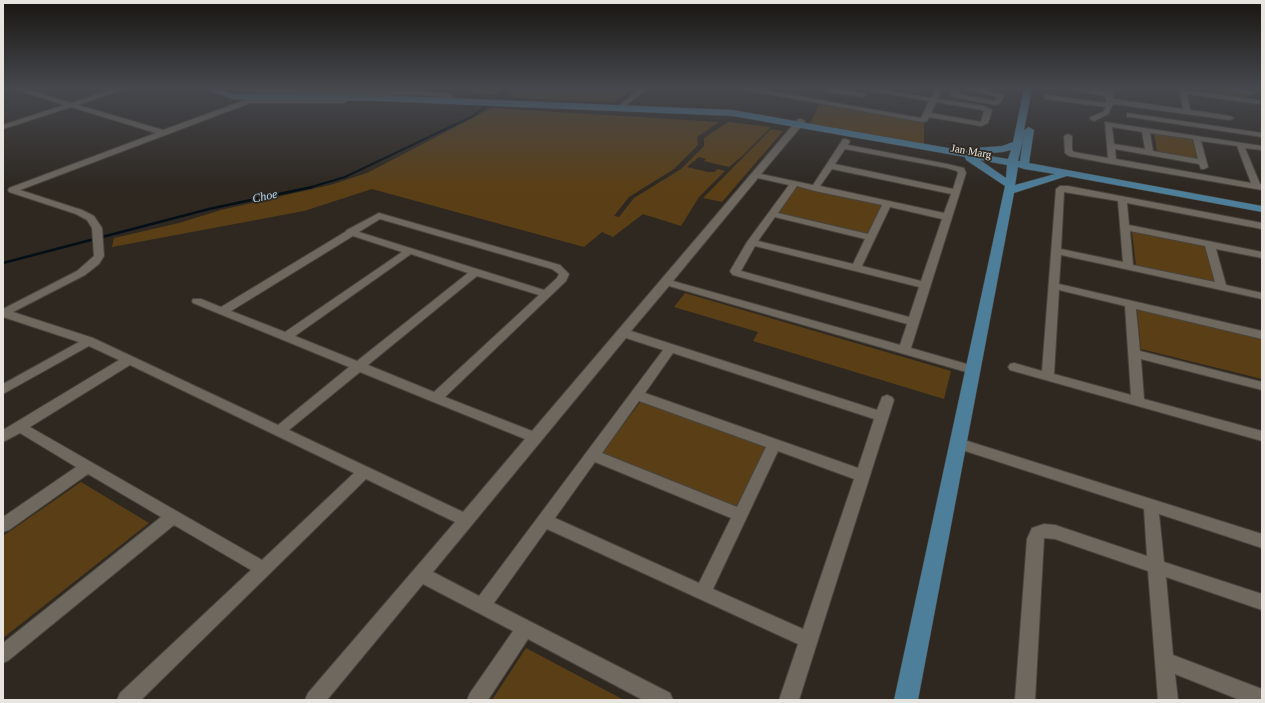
<!DOCTYPE html>
<html>
<head>
<meta charset="utf-8">
<style>
  body { margin:0 }
  #map { position:relative; width:1265px; height:703px; overflow:hidden; background:#2e2821; font-family:"Times New Roman",serif }
  canvas { display:block }
  .frame { position:absolute; inset:0; border:4px solid #e8e5e0; pointer-events:none }
</style>
</head>
<body>
<div id="map">
<canvas width="1265" height="703"></canvas>
<div class="frame"></div>
</div>
<script>
const ctx = document.querySelector('canvas').getContext('2d');
ctx.lineJoin = 'round';
function fillPath(path, color) { ctx.fillStyle = color; ctx.fill(path, 'evenodd'); }
const toPath = rows => new Path2D(rows.map(r => 'M' + r).join(''));
function strokePath(path, color, width, dash) { ctx.strokeStyle = color; ctx.lineWidth = width; ctx.lineCap = dash ? 'butt' : 'round'; ctx.setLineDash(dash || []); ctx.stroke(path); }
function drawText(font, color, halo, rows, align = 'center') {
  ctx.font = font + ' "Times New Roman",serif'; ctx.lineWidth = 3.5; ctx.setLineDash([]); ctx.textBaseline = 'middle'; ctx.strokeStyle = halo; ctx.fillStyle = color; for (const [text, x, y, turn = 0] of rows) {
    ctx.save(); ctx.translate(x, y); ctx.rotate((+turn || 0) * Math.PI / 180); ctx.textAlign = isNaN(turn) ? turn : align; if (halo) ctx.strokeText(text, 0, 0); ctx.fillText(text, 0, 0); ctx.restore();
  }
}
fillPath(toPath([
  [471,89,502,89,495,95,468,93],
  [517,89,633,89,615,102,531,99,509,96],
  [1216,89,1246,92,1249,99,1218,95],
  [820,102,924,119,924,145,810,124],
  [492,108,719,122,697,137,698,145,674,169,629,197,614,216,619,217,634,198,681,169,704,146,704,138,728,122,771,127,742,156,729,167,704,161,706,159,699,157,687,167,708,172,714,172,718,169,725,171,699,197,681,226,643,214,613,237,602,232,584,247,372,189,304,211,112,247,114,238,179,223,221,210,330,185,367,173],
  [771,129,783,131,722,202,703,198],
  [1154,133,1192,139,1197,159,1157,152],
  [794,184,887,204,871,238,772,214],
  [1132,232,1205,246,1215,283,1136,266],
  [685,293,951,371,944,399,753,341,758,332,674,307],
  [1137,309,1261,338,1262,379,1141,349],
  [641,401,767,447,737,508,602,453],
  [81,482,149,523,3,638,3,536],
  [526,648,624,700,492,700]
]), '#5a3f16');
strokePath(toPath([
  [308,188,345,177,473,116,510,89]
]), '#040f17', 2);
strokePath(toPath([
  [3,263,209,209,312,187]
]), '#040f17', 2.5);
const minor = toPath([
  [14,89,25,89,71,103,113,89,124,89,78,105,163,130,259,95,262,97,260,99,346,100,346,102,344,103,250,103,20,190,82,210,94,216,102,228,104,256,99,264,85,275,13,312,93,338,278,425,349,367,193,303,192,301,193,299,201,299,221,307,345,232,347,230,379,213,560,265,569,274,566,281,445,397,532,431,798,119,801,119,805,121,804,123,761,174,813,185,843,139,846,139,850,141,848,145,947,164,964,168,966,173,911,348,977,367,979,370,977,373,973,374,669,286,631,331,877,410,882,397,887,395,892,397,894,400,799,700,779,700,798,644,547,529,494,603,670,693,673,700,643,700,528,639,488,700,467,700,470,693,513,631,423,584,327,700,305,700,308,693,455,522,366,479,141,700,117,700,120,693,251,570,174,525,9,660,3,663,3,643,161,517,88,474,9,530,3,532,3,517,76,467,20,433,3,442,3,430,119,360,89,346,3,394,3,384,79,342,3,317,3,309,77,271,94,256,92,228,87,220,76,214,9,192,8,190,9,188,156,133,71,107,3,129,3,125,64,105,14,89],
  [845,149,947,168,957,171,958,173,953,189,835,164,845,149],
  [832,169,951,194,944,213,820,186,832,169],
  [758,178,789,185,747,242,730,271,731,273,733,275,907,324,900,345,673,281,758,178],
  [797,186,815,191,882,205,868,234,778,213,797,186],
  [890,207,942,219,921,281,862,266,890,207],
  [775,217,865,239,853,264,758,241,775,217],
  [380,219,552,269,559,274,557,278,544,290,359,232,380,219],
  [353,236,402,252,285,332,231,311,353,236],
  [755,246,919,287,909,317,741,271,755,246],
  [411,254,468,273,357,361,295,336,411,254],
  [477,276,539,295,434,392,368,365,477,276],
  [626,338,663,350,479,596,433,572,626,338],
  [673,353,874,419,858,468,645,393,673,353],
  [130,365,354,473,262,560,30,427,130,365],
  [360,372,431,401,525,439,463,512,289,430,360,372],
  [639,401,766,447,737,507,602,453,639,401],
  [778,451,854,479,803,629,713,589,778,451],
  [595,462,731,518,699,583,555,518,595,462],
  [234,89,418,91,446,93,455,98,452,100,445,97,418,95,253,93,234,89],
  [639,89,647,89,625,106,621,106,621,104,639,89],
  [741,89,757,89,921,118,929,101,861,89,878,89,931,98,936,89,942,89,938,99,984,106,992,110,988,123,981,126,929,117,927,121,922,122,741,89],
  [936,102,982,110,984,111,981,122,931,113,936,102],
  [827,89,838,89,863,93,866,95,863,97,830,92,827,89],
  [953,89,959,89,958,94,995,101,997,97,967,89,980,89,1004,96,1000,103,995,105,954,97,951,95,953,89],
  [1070,89,1089,89,1106,92,1106,89,1112,89,1113,99,1183,109,1180,93,1184,90,1258,100,1261,102,1258,104,1187,94,1190,110,1230,116,1234,118,1230,120,1113,104,1108,114,1094,121,1090,119,1091,117,1103,112,1106,107,1046,99,1043,97,1046,95,1106,103,1106,96,1070,89],
  [1225,89,1241,89,1254,93,1251,95,1225,89],
  [1127,113,1262,133,1262,137,1130,117,1127,117,1127,113],
  [1105,122,1262,146,1262,150,1245,148,1260,184,1262,184,1262,190,1112,164,1069,156,1065,153,1064,136,1068,134,1072,136,1072,150,1074,152,1108,158,1105,122],
  [1112,127,1142,132,1145,149,1114,144,1112,127],
  [1150,133,1193,139,1198,159,1153,151,1150,133],
  [1201,141,1237,146,1251,183,1116,159,1115,149,1199,164,1201,169,1204,169,1208,167,1201,141],
  [1068,186,1262,223,1262,229,1127,203,1129,225,1262,252,1262,258,1216,249,1226,285,1262,293,1262,299,1061,255,1059,284,1262,331,1262,339,1136,309,1140,351,1262,382,1262,390,1141,359,1144,399,1262,431,1262,441,1010,370,1008,367,1010,364,1014,363,1042,371,1056,189,1060,186,1068,186],
  [1064,192,1118,201,1123,262,1061,249,1064,192],
  [1130,231,1205,246,1215,282,1133,265,1130,231],
  [1059,290,1125,306,1131,395,1054,374,1059,290],
  [958,438,1262,534,1262,548,1159,514,1164,562,1262,594,1262,610,1166,577,1173,655,1262,689,1262,700,1240,700,1175,674,1178,700,1158,700,1148,571,1055,539,1044,538,1035,700,1015,700,1027,539,1032,528,1044,524,1055,525,1147,556,1144,509,953,447,951,443,953,439,958,438]
]);
const major = toPath([
  [206,89,219,89,233,94,249,94,378,95,733,110,971,152,972,149,975,148,1002,146,1013,142,1024,89,1032,89,1024,130,1029,127,1034,130,1029,163,1262,206,1262,212,1067,176,1014,193,918,700,894,700,1005,186,966,160,965,157,733,116,378,101,249,100,232,99,206,89],
  [1024,132,1020,161,1018,161,1022,144,1024,132],
  [1011,150,1008,159,978,154,1003,152,1011,150],
  [980,160,1007,165,1006,178,980,160],
  [1018,167,1024,169,1055,174,1015,185,1018,167]
]);
strokePath(minor, '#48443d', 2);
strokePath(major, '#48443d', 1);
fillPath(minor, '#6e685f');
fillPath(major, '#4d7e9a');
const sky = ctx.createLinearGradient(0, 0, 0, 188);
sky.addColorStop(0, '#191612');
sky.addColorStop(0.47, '#46484e');
sky.addColorStop(1, '#46484e00');
ctx.fillStyle = sky;
ctx.fillRect(0, 0, 1265, 188);
drawText('11px', '#e8e5e0', '#2e2821', [
  ["Jan Marg",971,152,10]
]);
drawText('italic 12px', '#b4defd', '#2e2821', [
  ["Choe",265,197,-12]
]);
</script>
</body>
</html>
